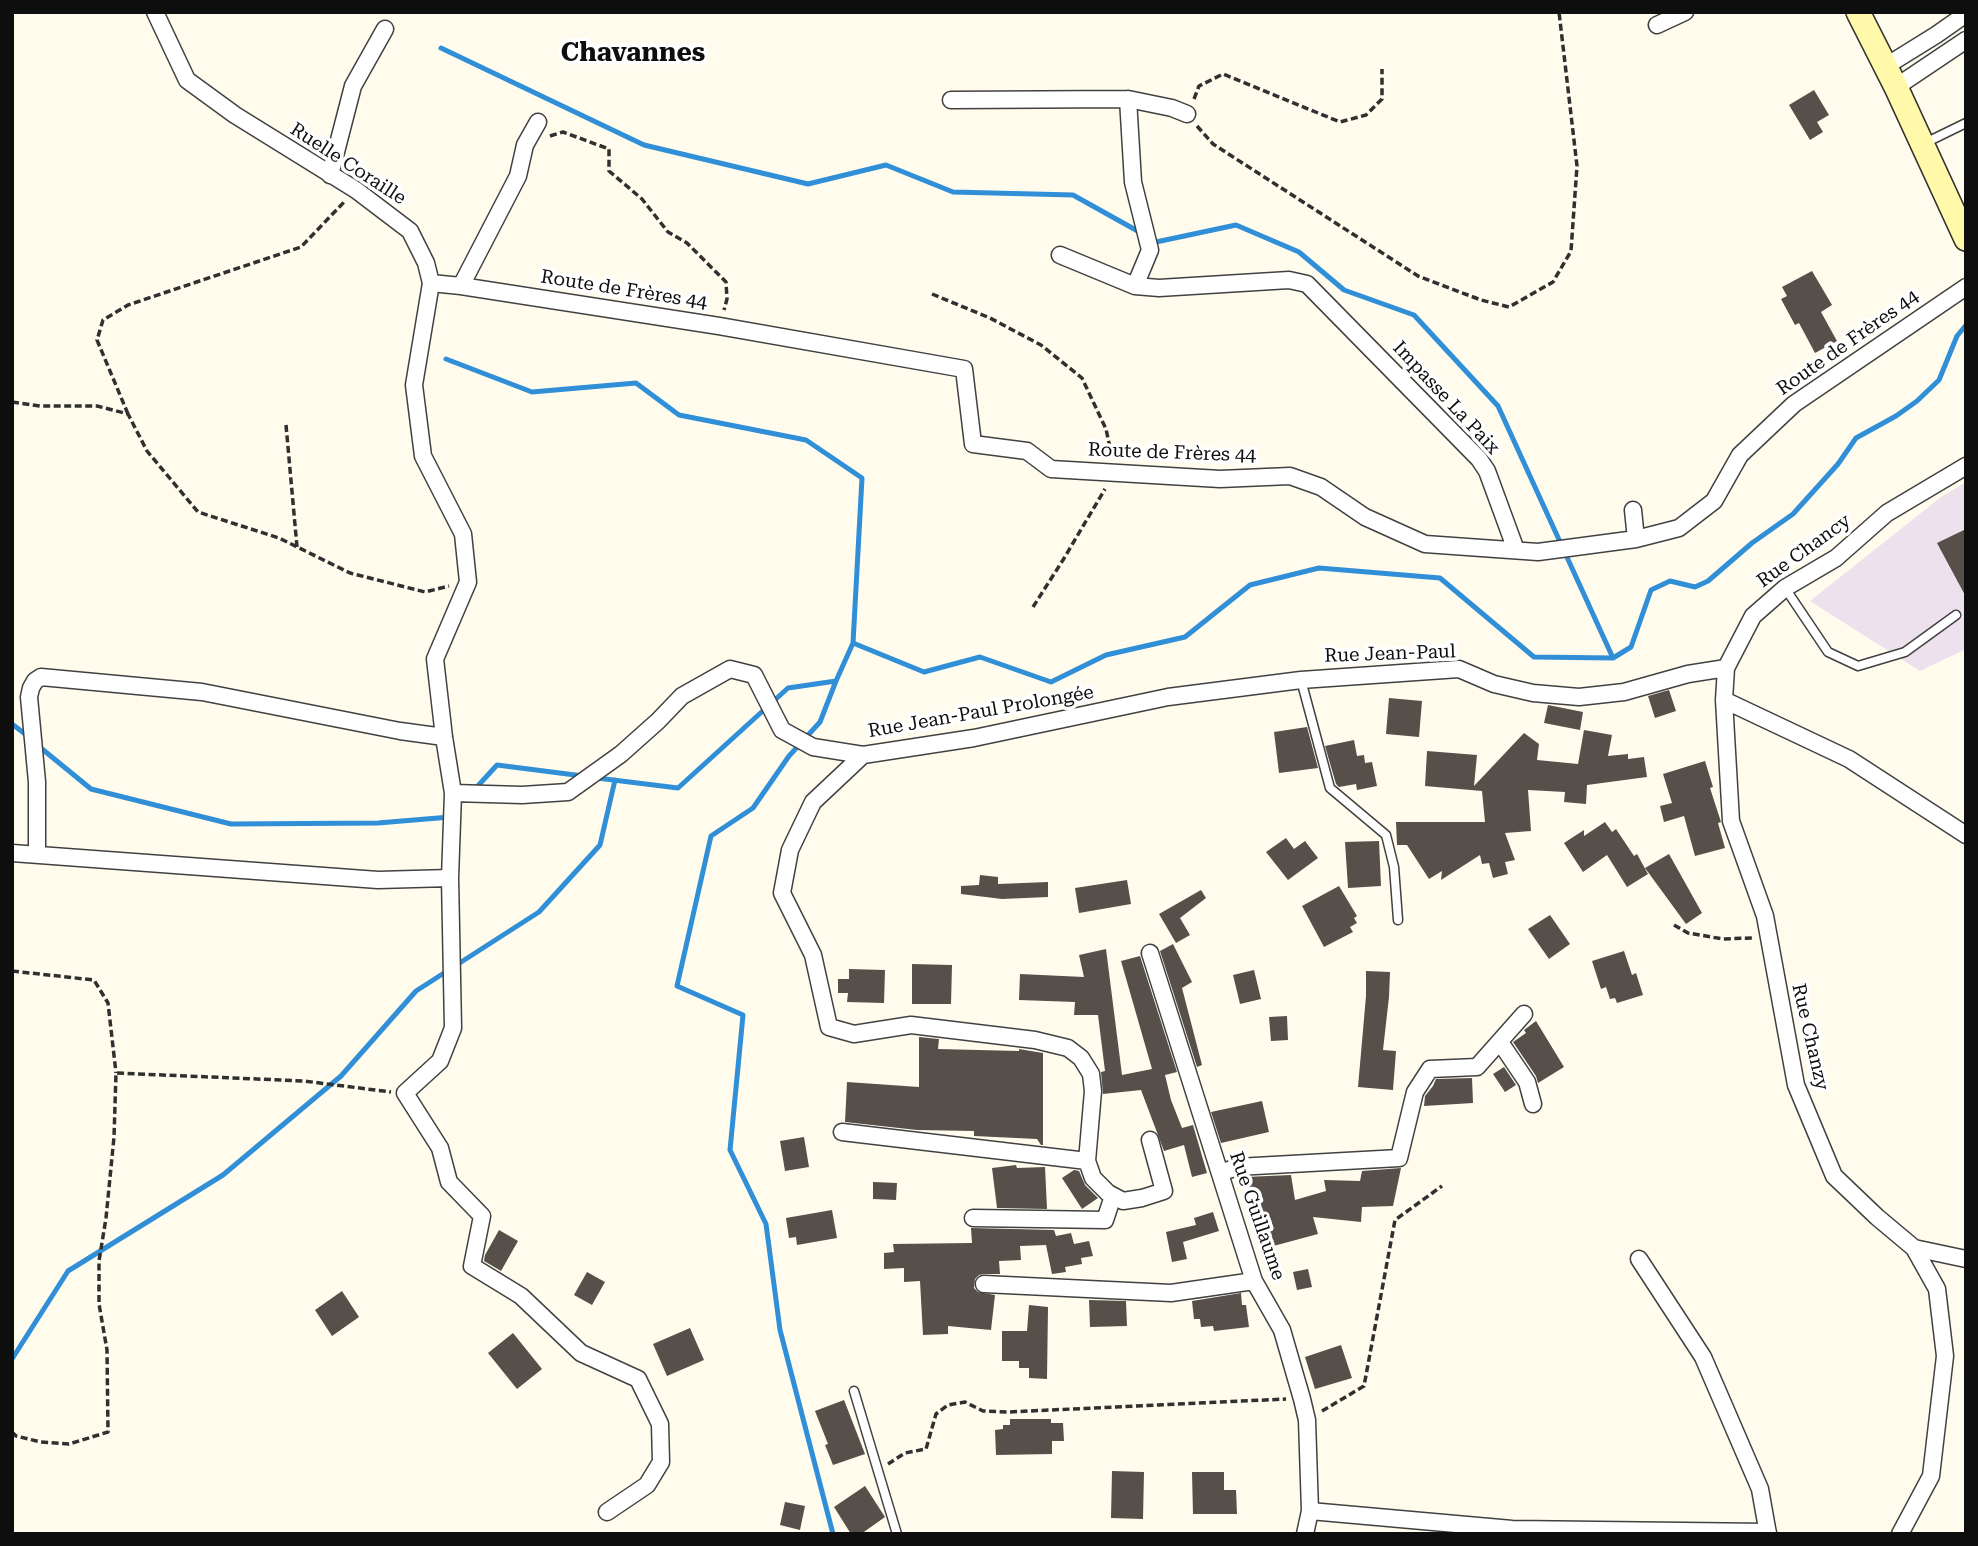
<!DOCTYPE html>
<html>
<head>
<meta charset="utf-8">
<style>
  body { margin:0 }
  #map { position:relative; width:1978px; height:1546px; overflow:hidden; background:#fffcee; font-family:"Roboto Serif",serif }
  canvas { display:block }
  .frame { position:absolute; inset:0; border:14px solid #0e0e0e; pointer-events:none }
</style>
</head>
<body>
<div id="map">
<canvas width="1978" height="1546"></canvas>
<div class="frame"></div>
</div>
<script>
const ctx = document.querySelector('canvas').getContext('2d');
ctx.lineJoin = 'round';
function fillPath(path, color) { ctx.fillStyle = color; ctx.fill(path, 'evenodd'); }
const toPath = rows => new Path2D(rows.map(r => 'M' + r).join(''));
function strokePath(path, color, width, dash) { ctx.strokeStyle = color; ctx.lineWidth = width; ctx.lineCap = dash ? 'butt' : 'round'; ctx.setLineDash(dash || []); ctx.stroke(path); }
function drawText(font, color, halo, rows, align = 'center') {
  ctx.font = font + ' "Roboto Serif",serif'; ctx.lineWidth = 7; ctx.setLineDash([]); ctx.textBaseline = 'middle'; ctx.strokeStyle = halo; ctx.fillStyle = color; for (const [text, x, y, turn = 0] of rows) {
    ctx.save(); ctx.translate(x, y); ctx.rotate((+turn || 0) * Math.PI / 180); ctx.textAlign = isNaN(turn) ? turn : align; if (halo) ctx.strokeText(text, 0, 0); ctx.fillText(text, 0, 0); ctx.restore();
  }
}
fillPath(toPath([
  [1966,482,1966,649,1920,671,1810,601,1941,497]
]), '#ece1ed');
strokePath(toPath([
  [441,48,644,145,808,184,886,165,953,192,1073,195,1143,234],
  [1152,239,1156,242,1236,225,1299,252,1344,290,1414,315,1498,406,1613,658],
  [446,359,532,392,636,383,679,415,806,440,862,478,853,643,836,681,820,722,789,756,753,808,711,836,677,986,743,1015,730,1150,766,1224,780,1330,833,1534],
  [853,643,924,672,980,657,1051,682,1106,655,1185,637,1250,585,1319,568,1440,578,1534,657,1613,658,1631,647,1651,590,1670,581,1695,587,1708,581,1752,543,1793,514,1838,464,1856,438,1896,416,1917,401,1939,380,1957,336,1966,325],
  [12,724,29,737],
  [36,744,91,789,231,824,378,823,450,817],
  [597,778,678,788,788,688,836,681],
  [475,789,497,765,583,776],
  [12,1359,68,1271,223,1175,341,1076,416,991,539,912,600,845,615,780]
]), '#308fd7', 5);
fillPath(toPath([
  [1814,90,1829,115,1817,122,1823,132,1810,140,1789,105],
  [1812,271,1832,305,1821,312,1837,341,1815,353,1799,323,1795,325,1781,299,1787,296,1782,287],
  [1966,529,1966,597,1937,543],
  [1669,690,1676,711,1655,718,1648,696],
  [1389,698,1422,701,1419,737,1386,734],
  [1548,705,1583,712,1580,730,1544,723],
  [1307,727,1318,768,1279,773,1274,732],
  [1584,730,1612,735,1608,756,1628,754,1628,759,1644,757,1647,777,1587,785,1586,804,1564,802,1565,792,1528,790,1531,831,1505,833,1515,860,1505,862,1508,874,1493,878,1489,863,1482,864,1480,855,1441,880,1442,871,1429,879,1407,845,1397,845,1396,822,1485,822,1482,791,1425,786,1427,751,1477,755,1474,786,1524,733,1539,744,1537,760,1578,764],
  [1354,740,1357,756,1364,755,1365,763,1372,762,1377,786,1357,790,1356,784,1339,787,1336,784,1325,746],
  [1705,761,1713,787,1710,788,1721,822,1718,823,1725,848,1695,856,1684,816,1664,822,1660,806,1672,803,1663,774],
  [1605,822,1612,832,1616,829,1634,856,1637,854,1648,874,1627,887,1607,855,1583,872,1564,843,1584,830,1584,836],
  [1286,838,1294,849,1305,841,1318,858,1288,880,1266,852],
  [1379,841,1381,886,1348,888,1345,842],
  [1669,854,1702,913,1686,924,1645,868],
  [980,875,998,877,998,884,1048,882,1048,897,1002,899,961,894,961,886,979,885],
  [1127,880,1131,904,1079,913,1075,888],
  [1339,886,1357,916,1354,918,1357,923,1350,927,1353,932,1324,947,1302,906],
  [1201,890,1206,898,1180,918,1190,935,1176,943,1159,914],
  [1550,915,1570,944,1549,959,1528,929],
  [1173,944,1192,982,1182,988,1202,1065,1197,1067,1160,951],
  [1106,949,1122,1075,1152,1069,1121,961,1140,956,1177,1072,1165,1075,1171,1100,1182,1128,1193,1125,1207,1173,1192,1177,1184,1145,1164,1151,1141,1090,1103,1094,1101,1072,1105,1071,1098,1015,1074,1015,1075,1002,1019,1000,1020,974,1084,977,1079,955],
  [1624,951,1632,975,1636,973,1643,995,1617,1003,1615,998,1610,999,1606,987,1601,989,1592,961],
  [912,964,952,965,951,1004,912,1004],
  [849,969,885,970,884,1003,847,1002,848,993,838,993,838,979,849,979],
  [1254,970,1261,999,1240,1004,1233,975],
  [1366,971,1390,972,1389,997,1383,1050,1396,1051,1393,1090,1358,1087,1366,996],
  [1287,1016,1288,1040,1271,1041,1269,1017],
  [1536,1021,1564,1067,1538,1083,1536,1076,1513,1042,1526,1033,1524,1030],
  [919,1037,939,1039,938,1049,1019,1051,1019,1049,1043,1053,1043,1145,1041,1145,1037,1139,974,1136,974,1131,917,1130,845,1122,847,1082,919,1087],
  [1504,1067,1516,1085,1505,1092,1493,1074],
  [1472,1078,1473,1103,1424,1106,1425,1096,1433,1086,1436,1079],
  [1262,1101,1269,1132,1221,1143,1211,1112],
  [804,1137,809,1167,785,1171,780,1141],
  [1016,1165,1017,1168,1045,1167,1047,1209,997,1208,992,1168],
  [1401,1168,1393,1206,1362,1207,1361,1222,1313,1217,1318,1234,1266,1248,1245,1177,1291,1175,1295,1200,1326,1191,1324,1180,1360,1181,1362,1171],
  [1074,1170,1079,1171,1085,1185,1098,1198,1082,1209,1062,1178],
  [873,1182,897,1183,896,1200,873,1199],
  [832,1210,837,1238,797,1245,796,1237,789,1238,786,1218],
  [1213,1212,1219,1231,1183,1242,1187,1259,1172,1262,1166,1232,1196,1225,1194,1218],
  [971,1228,1054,1230,1056,1236,1071,1233,1074,1244,1089,1241,1093,1256,1081,1258,1082,1264,1065,1267,1066,1272,1052,1274,1046,1245,1020,1246,1021,1260,999,1261,1000,1274,984,1274,979,1275,975,1279,974,1288,978,1292,995,1295,991,1330,948,1326,948,1334,923,1335,920,1281,904,1282,904,1268,884,1269,884,1253,894,1252,893,1244,972,1243],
  [499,1230,518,1241,501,1271,484,1261,485,1255],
  [1308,1269,1312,1287,1297,1290,1293,1272],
  [587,1272,605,1282,592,1305,574,1295],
  [342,1291,359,1317,332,1336,315,1310],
  [1241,1293,1242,1305,1246,1305,1249,1327,1214,1331,1213,1326,1201,1327,1200,1319,1194,1319,1192,1301],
  [1089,1300,1126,1301,1127,1326,1090,1327],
  [1029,1305,1048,1307,1047,1379,1029,1378,1029,1368,1019,1368,1019,1361,1002,1361,1002,1331,1027,1331],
  [690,1328,704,1360,667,1376,653,1344],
  [513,1333,542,1369,517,1389,488,1353],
  [1341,1345,1352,1378,1315,1389,1305,1357],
  [844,1400,865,1454,833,1465,825,1445,828,1444,815,1411],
  [1010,1419,1051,1419,1051,1423,1063,1423,1064,1441,1052,1441,1052,1454,996,1455,995,1430,1003,1429,1003,1425,1010,1425],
  [1112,1471,1144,1472,1143,1519,1111,1518],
  [1192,1472,1224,1472,1224,1490,1236,1490,1237,1514,1193,1514],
  [865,1486,885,1517,861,1534,851,1534,834,1507],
  [785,1502,805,1506,800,1530,780,1525]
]), '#574f49');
const service = toPath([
  [1925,143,1966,123],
  [1785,588,1828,652,1858,666,1905,652,1956,615],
  [1301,680,1330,788,1386,835,1394,867,1398,920],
  [854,1391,897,1534]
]);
const minor = toPath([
  [155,12,187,80,235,115,356,190,410,231,426,263,431,283,414,385,423,456,463,534,468,582,435,659,444,737,453,793,450,878,453,1028,440,1061,405,1093,440,1148,449,1182,482,1216,472,1266,521,1296,581,1353,638,1379,660,1424,661,1462,647,1485,607,1512],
  [1657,25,1685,12],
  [1886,66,1936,35,1966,14],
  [1896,87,1966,40],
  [1128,99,1133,182,1150,250,1135,286],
  [951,100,1128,99,1172,108,1187,114],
  [330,175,353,86,385,29],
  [1060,255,1135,286,1159,288,1289,280,1307,284,1479,459,1487,471,1516,550],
  [431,283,461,286,719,326,964,369,973,444,1027,451,1051,469,1220,479,1290,476,1321,487,1365,517,1425,544,1538,552,1636,539,1679,528,1714,501,1740,455,1794,404,1966,287],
  [461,286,518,176,525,145,538,122],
  [1633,510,1636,539],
  [1724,700,1849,759,1966,835],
  [863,755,813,802,790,850,782,893,813,955,829,1027,854,1034,911,1025,1035,1040,1068,1048,1081,1058,1091,1074,1093,1091,1087,1161,1093,1178,1108,1193,1123,1201,1142,1198,1164,1191,1150,1140],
  [453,793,522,795,568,792,621,754,658,721,682,696,730,669,754,675,782,730,813,747,863,755,974,738,1168,697,1301,680,1459,669,1494,684,1533,693,1579,697,1624,692,1688,674,1726,668],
  [12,853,378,880,450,878],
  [37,854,37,782,29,697,31,688,35,681,41,677,202,692,400,731,444,737],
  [1150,953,1254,1281,1282,1330,1302,1399,1307,1420,1310,1511,1305,1534],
  [1500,1042,1527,1082,1533,1104],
  [842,1132,1087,1161],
  [1220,1173,1237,1167,1399,1158,1415,1092,1430,1069,1477,1067,1524,1014],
  [973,1218,1105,1220,1113,1196],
  [1914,1248,1966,1259],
  [1639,1259,1703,1357,1760,1489,1768,1534],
  [984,1284,1171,1293,1254,1281],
  [1310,1511,1512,1529,1768,1532],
  [1900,1534,1931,1476,1945,1356,1937,1289,1914,1248,1877,1217,1834,1176,1796,1085,1765,916,1731,821,1724,700,1726,668,1753,616,1785,588,1836,558,1887,513,1966,466]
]);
const secondary = toPath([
  [1858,12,1896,87,1966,239]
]);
strokePath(service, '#414141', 11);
strokePath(minor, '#414141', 19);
strokePath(secondary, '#303030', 26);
strokePath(toPath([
  [1194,99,1199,86,1223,74,1340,122,1366,115,1382,99,1382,69],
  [1197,126,1213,144,1418,276,1481,300,1509,307,1553,282,1571,251,1577,166,1559,12],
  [550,136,563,132,609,149,609,171,642,199,668,232,687,243,726,282,727,299,724,310],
  [932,294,990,318,1041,345,1082,378,1106,429,1112,457],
  [12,402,40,406,97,406,128,414,147,451,198,512,279,538,350,573,425,592,449,586],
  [128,414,97,340,103,320,128,305,301,247,345,201],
  [286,425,297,547],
  [1033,607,1063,560,1105,489],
  [1674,925,1688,933,1723,939,1752,938],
  [12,971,94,980,108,1003,116,1073],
  [1322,1411,1364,1386,1395,1220,1442,1186],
  [12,1432,16,1436,41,1442,69,1444,108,1432,107,1350,99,1304,99,1261,106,1218,114,1137,116,1073,304,1081,391,1092],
  [888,1464,905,1453,926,1449,936,1414,948,1405,965,1402,983,1411,1008,1412,1286,1399]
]), '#303030', 3.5, [7, 3.5]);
strokePath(service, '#fff', 8);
strokePath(minor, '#fff', 16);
strokePath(secondary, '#fff9a9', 23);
drawText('19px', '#0e0e0e', '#fff', [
  ["Ruelle Coraille",348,164,33],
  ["Route de Frères 44",624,290,9],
  ["Route de Frères 44",1848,343,-35],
  ["Impasse La Paix",1446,398,47],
  ["Route de Frères 44",1172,453,2],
  ["Rue Chancy",1804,551,-36],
  ["Rue Jean-Paul",1390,654,-2],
  ["Rue Jean-Paul Prolongée",981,712,-10],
  ["Rue Chanzy",1810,1037,77],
  ["Rue Guillaume",1257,1216,71]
]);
drawText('bold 26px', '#0e0e0e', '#fff', [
  ["Chavannes",633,53]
]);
</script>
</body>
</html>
